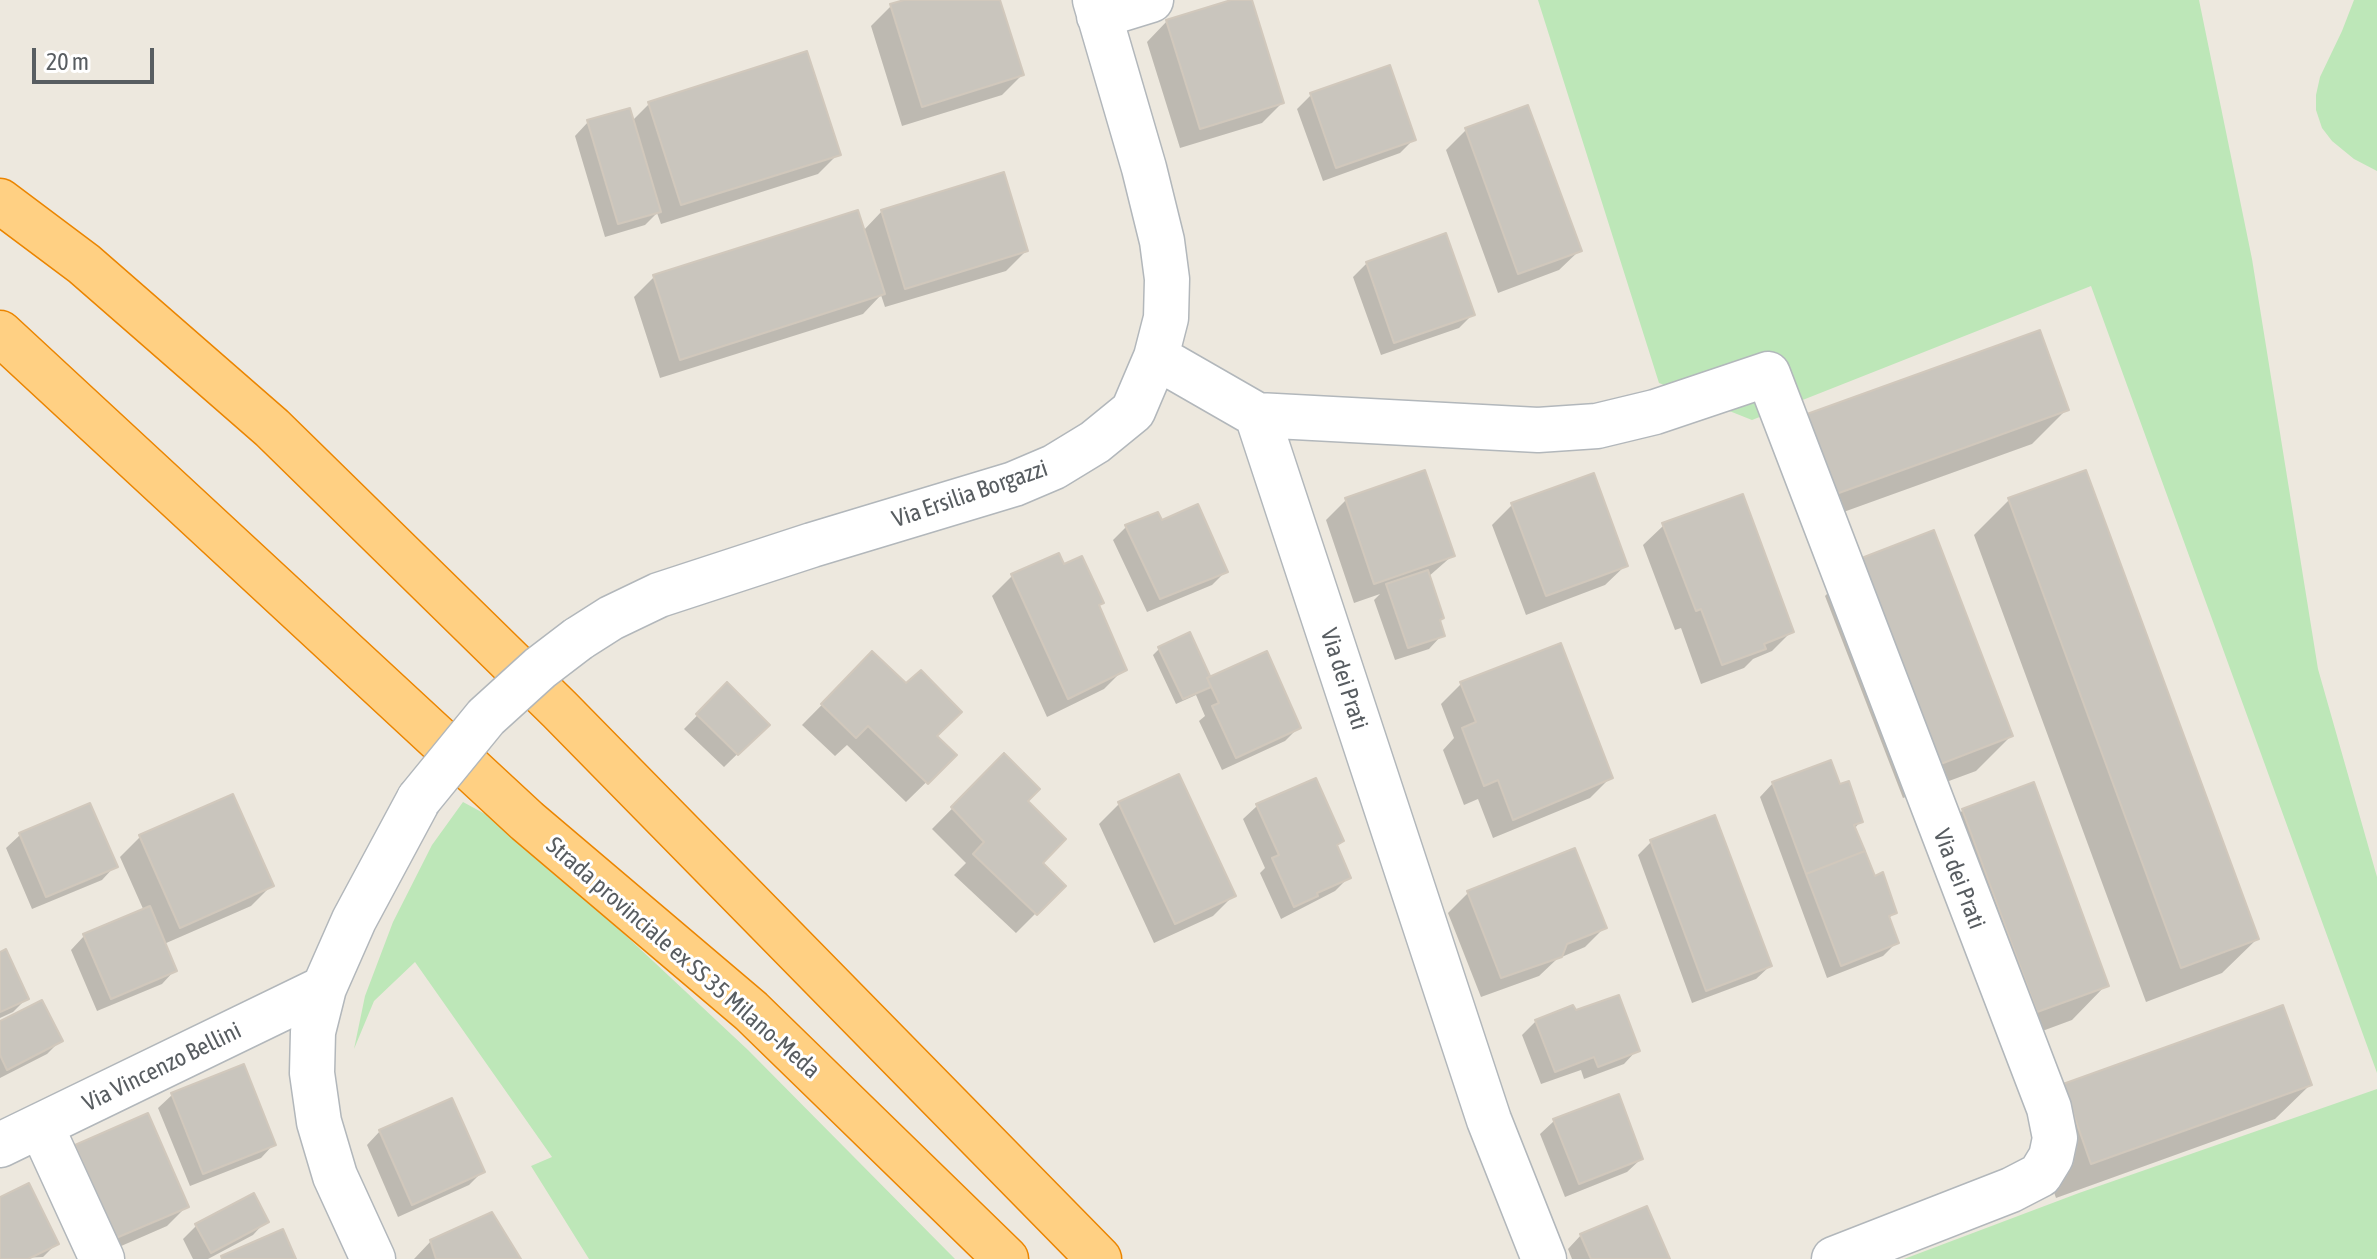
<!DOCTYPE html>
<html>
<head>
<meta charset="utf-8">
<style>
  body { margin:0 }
  #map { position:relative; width:2377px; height:1259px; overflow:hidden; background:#ede8de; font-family:"Asap Condensed",sans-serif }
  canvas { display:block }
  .scale { position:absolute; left:32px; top:48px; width:122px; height:36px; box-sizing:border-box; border:4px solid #585d61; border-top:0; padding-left:10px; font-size:24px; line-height:28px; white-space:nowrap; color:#585d61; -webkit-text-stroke:6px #fff; paint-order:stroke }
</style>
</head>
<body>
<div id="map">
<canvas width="2377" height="1259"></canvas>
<div class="scale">20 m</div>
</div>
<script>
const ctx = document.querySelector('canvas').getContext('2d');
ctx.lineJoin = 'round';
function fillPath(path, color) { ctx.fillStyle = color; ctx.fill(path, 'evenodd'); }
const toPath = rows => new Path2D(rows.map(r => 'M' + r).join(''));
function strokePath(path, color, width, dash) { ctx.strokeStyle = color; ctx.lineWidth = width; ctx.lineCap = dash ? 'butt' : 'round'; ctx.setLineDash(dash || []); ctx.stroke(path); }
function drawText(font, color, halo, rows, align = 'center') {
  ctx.font = font + ' "Asap Condensed",sans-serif'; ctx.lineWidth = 6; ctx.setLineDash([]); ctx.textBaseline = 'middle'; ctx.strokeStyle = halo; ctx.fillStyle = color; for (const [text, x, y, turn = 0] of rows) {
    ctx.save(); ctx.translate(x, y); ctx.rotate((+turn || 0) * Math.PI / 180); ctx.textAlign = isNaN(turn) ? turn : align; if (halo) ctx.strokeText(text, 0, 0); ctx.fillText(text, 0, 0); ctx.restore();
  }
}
fillPath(toPath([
  [1538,0,2199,0,2252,259,2318,669,2377,877,2377,1073,2091,286,1752,420,1659,383],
  [2354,0,2377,0,2377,171,2354,159,2332,141,2322,128,2316,110,2316,95,2320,77,2342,31],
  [463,802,511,828,748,1050,955,1259,589,1259,531,1166,552,1157,415,962,374,1001,354,1049,365,996,393,922,432,845],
  [2377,1089,2377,1259,1904,1259,2079,1193]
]), '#bde7b8');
fillPath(toPath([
  [910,0,998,0,1022,75,1002,95,902,126,871,26,891,6],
  [1238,0,1250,0,1282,103,1262,123,1180,148,1147,42,1167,21],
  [1389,68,1414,139,1400,153,1323,181,1297,109,1311,95],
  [649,104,838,154,818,174,661,224,657,213,645,225,605,237,575,136,588,122,632,121],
  [1466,130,1580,250,1559,270,1498,293,1446,150],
  [882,211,1026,251,1006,271,885,307,881,295,863,314,660,378,634,297,654,277,863,231],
  [1367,263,1473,314,1459,328,1381,355,1353,277],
  [2067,409,2032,444,1802,527,1773,450,1808,415],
  [1346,500,1452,556,1428,577,1442,635,1429,649,1395,660,1374,600,1380,594,1354,603,1326,520],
  [2009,500,2257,939,2222,973,2146,1002,1974,535],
  [1512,505,1626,565,1605,585,1526,615,1492,525],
  [1161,522,1226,571,1212,585,1147,612,1113,540,1126,527],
  [1664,525,1792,631,1772,651,1753,659,1744,668,1701,684,1681,628,1675,630,1643,545],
  [1860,561,2011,736,1976,771,1903,798,1825,596],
  [1012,576,1097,607,1124,669,1104,689,1047,717,992,596],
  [1160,648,1201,683,1266,653,1299,727,1285,741,1222,770,1199,721,1205,716,1196,695,1176,704,1153,655],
  [872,654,934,737,954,755,906,802,847,745,835,756,802,725],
  [1461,684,1610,778,1590,798,1493,838,1478,799,1464,805,1443,750,1454,738,1441,704],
  [727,685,767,725,724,767,684,729],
  [1004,756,1025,801,1040,863,1063,886,1016,933,954,875,966,863,932,829],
  [1315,780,1342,841,1336,847,1349,877,1335,891,1281,919,1260,873,1265,868,1243,819,1257,806],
  [1773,783,1839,787,1861,821,1854,829,1874,878,1895,912,1888,919,1897,942,1883,956,1827,978,1760,797],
  [1119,804,1233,896,1213,916,1154,943,1099,824],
  [1963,810,2106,985,2072,1020,2002,1046,1928,845],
  [20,835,115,866,102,880,32,909,6,848],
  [140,837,271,886,251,906,164,944,175,970,162,984,97,1011,71,950,84,936,144,911,120,857],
  [1651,842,1770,966,1756,979,1692,1003,1638,855],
  [1468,893,1605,927,1585,947,1557,959,1539,976,1481,997,1448,913],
  [0,954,26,999,13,1012,0,1018],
  [1575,1013,1637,1050,1624,1064,1584,1079,1581,1070,1541,1084,1522,1035,1536,1021],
  [0,1023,60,1041,47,1054,0,1078],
  [2310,1085,2275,1119,2056,1198,2029,1121,2064,1086],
  [172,1095,274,1144,261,1158,190,1186,158,1108],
  [1554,1121,1641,1159,1627,1172,1565,1197,1540,1134],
  [380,1131,482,1172,469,1185,398,1217,367,1145],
  [76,1147,187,1206,167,1226,96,1257,56,1167],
  [0,1199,57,1243,43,1257,0,1259],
  [266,1221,253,1235,208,1259,193,1259,183,1239,196,1226],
  [1581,1235,1668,1259,1572,1259,1568,1249],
  [431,1241,518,1259,414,1259]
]), '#0003');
const building = toPath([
  [904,0,1000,0,1024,75,922,107,890,4,904,0],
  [1231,0,1252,0,1284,103,1200,129,1166,20,1231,0],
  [807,51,841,155,681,205,648,102,807,51],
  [1390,65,1416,140,1336,168,1310,93,1390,65],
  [1528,105,1582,251,1518,274,1465,128,1528,105],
  [630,108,661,212,618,224,587,120,630,108],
  [1004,172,1028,251,905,289,881,210,1004,172],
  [858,210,885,294,680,360,653,275,858,210],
  [1446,233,1475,315,1394,343,1366,262,1446,233],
  [2040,330,2069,410,1836,494,1807,414,2040,330],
  [1425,470,1455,556,1374,584,1345,498,1425,470],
  [2086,470,2259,939,2181,968,2008,498,2086,470],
  [1594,473,1628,566,1546,596,1511,503,1594,473],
  [1743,494,1794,632,1764,644,1766,649,1722,665,1701,609,1696,611,1662,523,1743,494],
  [1198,504,1228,572,1160,599,1125,525,1158,512,1162,520,1198,504],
  [1934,530,2013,736,1938,765,1859,559,1934,530],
  [1059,553,1064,564,1082,556,1104,603,1099,605,1127,670,1068,699,1011,574,1059,553],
  [1428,570,1444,618,1440,620,1445,636,1408,648,1386,584,1428,570],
  [1190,632,1210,676,1207,678,1211,687,1183,699,1158,647,1190,632],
  [1561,643,1613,778,1513,820,1498,780,1484,786,1462,728,1476,722,1460,682,1561,643],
  [872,651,906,683,921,670,962,712,937,736,957,755,928,784,868,726,856,738,821,704,872,651],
  [1267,651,1301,728,1236,758,1212,706,1219,703,1207,678,1267,651],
  [727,682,770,725,738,755,696,714,727,682],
  [1004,753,1040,789,1028,801,1066,839,1043,863,1066,886,1037,915,973,854,984,842,951,807,1004,753],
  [1831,760,1840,784,1849,781,1863,822,1854,825,1865,851,1806,874,1772,782,1831,760],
  [1179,774,1236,896,1175,924,1118,802,1179,774],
  [1316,778,1344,841,1337,845,1351,878,1317,893,1318,896,1294,907,1272,858,1279,855,1256,804,1316,778],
  [2034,782,2109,986,2037,1012,1962,809,2034,782],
  [233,794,274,886,180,928,139,835,233,794],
  [90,803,118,867,46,897,19,833,90,803],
  [1715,815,1772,966,1706,991,1650,840,1715,815],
  [1575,848,1607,928,1567,944,1562,957,1501,978,1467,891,1575,848],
  [1865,851,1875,876,1883,872,1897,913,1889,916,1899,943,1841,966,1806,874,1865,851],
  [150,906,177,971,111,999,83,934,150,906],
  [6,949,29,999,0,1012,0,952,6,949],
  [1619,995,1640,1051,1598,1067,1594,1057,1555,1072,1535,1020,1573,1005,1576,1010,1619,995],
  [42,1000,63,1041,7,1070,0,1055,0,1021,42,1000],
  [2283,1005,2312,1085,2091,1164,2063,1084,2283,1005],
  [244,1064,276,1145,203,1174,171,1093,244,1064],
  [1619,1094,1643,1159,1579,1184,1553,1119,1619,1094],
  [452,1098,485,1172,412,1205,379,1130,452,1098],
  [148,1113,189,1207,116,1238,75,1145,148,1113],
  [29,1183,59,1244,28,1259,0,1259,0,1197,29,1183],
  [254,1193,269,1222,211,1253,195,1224,254,1193],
  [1647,1206,1670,1259,1591,1259,1580,1234,1647,1206],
  [492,1212,521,1259,436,1259,430,1240,492,1212],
  [283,1229,296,1259,222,1259,221,1256,283,1229]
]);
fillPath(building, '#c9c5bd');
strokePath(building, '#d1c8bc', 2);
const minor = toPath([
  [1099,16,1151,0],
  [1156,357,1257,415,1538,430,1597,426,1655,412,1768,374,2049,1108,2055,1138,2051,1157,2040,1175,2011,1190,1834,1259],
  [1257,415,1489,1120,1544,1259],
  [578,639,611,618,659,595,812,545,1014,484,1054,467,1095,442,1133,411,1156,357,1166,318,1167,279,1162,241,1144,168,1095,0],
  [41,1126,102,1259],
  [0,1145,324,988],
  [373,1259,335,1176,319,1122,312,1073,313,1032,324,988,354,920,419,799]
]);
const highway = toPath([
  [0,201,84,264,272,428,560,710,1099,1259],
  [0,333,527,821,751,1011,1006,1259]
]);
strokePath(minor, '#b2b7bb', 47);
strokePath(highway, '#eb8500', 47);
strokePath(minor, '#fff', 44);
strokePath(highway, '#ffd083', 44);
const minorBridge = toPath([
  [419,799,486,717,540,668,578,639]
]);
strokePath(minorBridge, '#b2b7bb', 47, []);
strokePath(minorBridge, '#fff', 44);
drawText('24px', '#585d61', '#fff', [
  ["Via Ersilia Borgazzi",970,494,-19],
  ["Via dei Prati",1344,679,72],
  ["Via dei Prati",1959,879,69],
  ["Strada provinciale ex SS 35 Milano-Meda",683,958,41],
  ["Via Vincenzo Bellini",162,1067,-26]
]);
</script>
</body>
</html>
